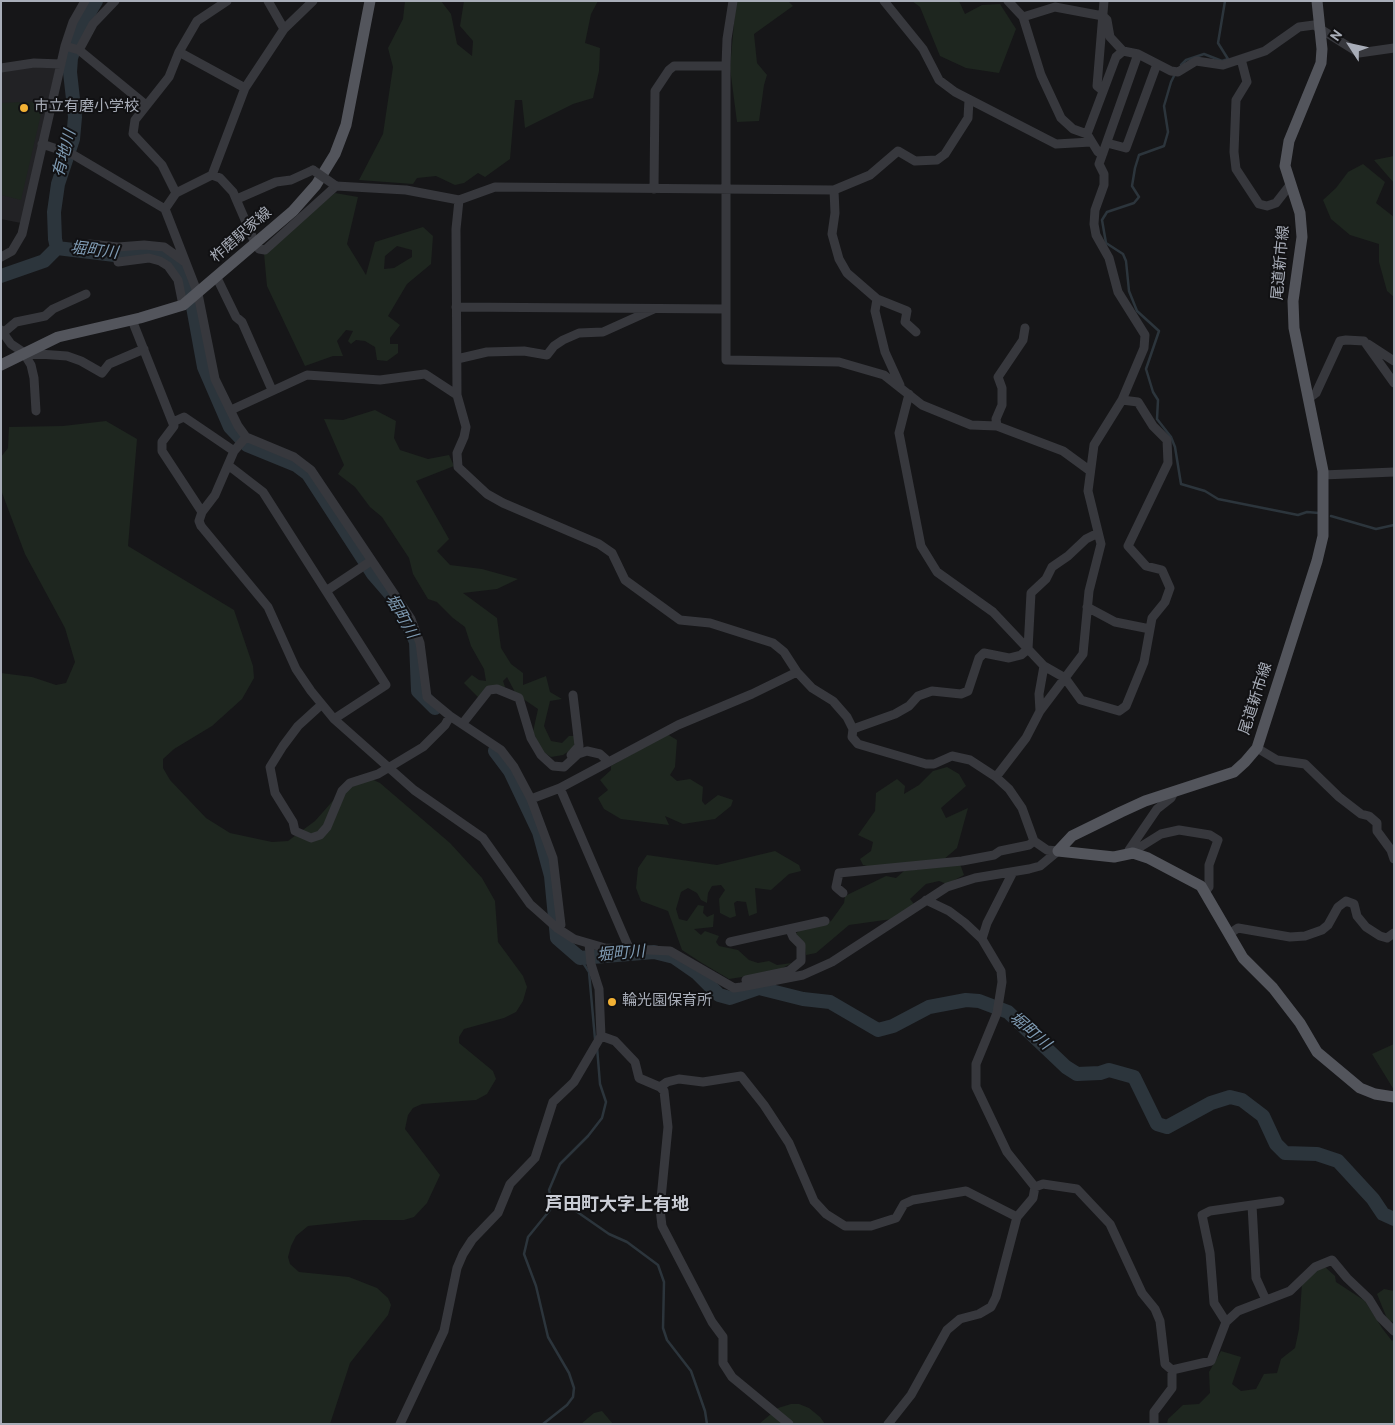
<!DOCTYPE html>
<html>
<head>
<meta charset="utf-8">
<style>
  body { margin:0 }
  #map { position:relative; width:1395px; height:1425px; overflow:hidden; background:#161618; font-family:Overpass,sans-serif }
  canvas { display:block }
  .frame { position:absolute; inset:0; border:2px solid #a8adb8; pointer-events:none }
  .north { position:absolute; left:1325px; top:20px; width:50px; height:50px; -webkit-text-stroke:4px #111113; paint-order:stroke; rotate:305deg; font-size:14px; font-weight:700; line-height:20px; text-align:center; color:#a8adb8 }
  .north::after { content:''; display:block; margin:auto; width:18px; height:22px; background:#a8adb8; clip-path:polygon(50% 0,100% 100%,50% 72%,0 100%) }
</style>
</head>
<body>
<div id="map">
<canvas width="1395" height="1425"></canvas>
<div class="frame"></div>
<div class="north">N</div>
</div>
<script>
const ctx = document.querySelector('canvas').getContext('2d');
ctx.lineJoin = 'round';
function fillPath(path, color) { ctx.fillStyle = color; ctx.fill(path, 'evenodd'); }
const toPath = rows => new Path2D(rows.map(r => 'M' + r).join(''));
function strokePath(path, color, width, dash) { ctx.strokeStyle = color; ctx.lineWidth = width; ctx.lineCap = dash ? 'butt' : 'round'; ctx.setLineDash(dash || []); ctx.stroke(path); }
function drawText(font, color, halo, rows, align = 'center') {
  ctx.font = font + ' Overpass,"Noto Sans JP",sans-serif'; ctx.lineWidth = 4; ctx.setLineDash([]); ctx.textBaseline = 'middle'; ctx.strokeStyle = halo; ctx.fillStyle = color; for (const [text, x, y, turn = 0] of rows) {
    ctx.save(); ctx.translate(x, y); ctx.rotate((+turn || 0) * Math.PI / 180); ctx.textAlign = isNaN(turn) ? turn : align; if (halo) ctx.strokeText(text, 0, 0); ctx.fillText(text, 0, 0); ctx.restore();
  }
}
fillPath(toPath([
  [56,66,33,180,21,223,1,219,1,69]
]), '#222225');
fillPath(toPath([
  [405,1,441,1,451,14,457,44,472,56,473,41,460,26,464,1,598,1,591,14,585,43,600,48,599,71,593,98,573,104,525,128,522,100,515,100,510,159,485,177,478,173,464,183,455,185,436,176,417,178,413,184,359,180,383,134,393,67,388,48,403,19],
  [736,1,788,1,793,6,754,34,757,63,767,75,764,85,759,121,737,122,730,68],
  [912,1,959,1,965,14,982,5,1000,4,1016,29,999,73,966,68,940,56,920,7],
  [44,101,21,200,1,195,1,103],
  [1394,156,1394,183,1374,160],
  [1363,164,1385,182,1376,203,1394,217,1394,297,1387,291,1379,262,1379,244,1350,235,1331,219,1323,200,1336,188,1348,172],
  [335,193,358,197,347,244,366,275,375,242,423,227,433,236,431,264,407,284,388,316,400,325,390,338,390,344,398,344,398,353,387,361,377,360,375,347,365,341,356,340,351,344,348,341,353,331,346,330,337,341,343,356,333,356,305,366,267,286,264,253],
  [397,246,412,250,412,257,394,268,384,269,385,256],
  [375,410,396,421,394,438,400,450,428,459,449,455,454,466,416,481,449,539,437,551,450,565,482,569,518,579,497,589,463,593,497,618,501,648,511,664,523,673,523,685,546,676,550,692,562,699,550,701,544,726,551,741,562,743,569,736,576,736,575,747,563,755,551,757,542,751,533,732,538,709,516,694,507,677,503,681,506,690,497,686,479,698,464,683,472,675,479,680,486,681,484,669,471,646,465,627,453,618,437,602,428,599,413,574,409,558,382,517,370,507,355,487,338,474,344,465,324,419,343,420],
  [106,421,137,439,128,546,234,610,253,666,254,678,242,699,212,726,174,749,163,759,163,768,170,780,206,818,230,833,272,842,288,841,315,821,354,777,363,775,380,783,450,843,482,878,495,901,498,942,523,976,527,987,523,1001,516,1012,504,1018,464,1029,459,1037,459,1043,493,1071,496,1079,487,1094,476,1100,422,1104,413,1108,408,1115,405,1129,440,1175,427,1203,414,1217,404,1220,364,1220,308,1226,296,1236,291,1246,288,1257,290,1264,299,1272,349,1277,377,1288,388,1298,391,1305,388,1315,350,1363,330,1424,1,1424,1,673,32,677,56,685,66,683,75,662,65,628,25,554,1,490,1,457,8,448,9,427,63,426],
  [667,734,677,740,675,767,670,775,677,781,690,779,703,787,702,801,705,805,718,795,733,800,731,806,715,819,683,824,665,816,669,825,621,819,604,809,598,798,608,790,600,780,611,770,611,766],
  [947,767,959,774,966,786,941,808,946,818,968,808,957,848,943,860,875,868,863,865,860,859,871,851,873,842,858,835,875,811,876,793,897,779,905,786,904,794,919,785,933,771],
  [775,851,799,865,801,871,789,874,771,890,755,888,757,913,749,916,746,902,737,901,734,903,736,916,730,918,720,913,719,899,725,890,721,885,712,886,708,893,707,903,701,900,697,893,688,888,681,892,676,909,679,919,687,921,698,905,704,906,703,913,707,917,714,914,713,927,694,929,701,935,705,931,719,936,716,942,719,946,738,950,749,960,758,963,769,961,777,965,792,963,775,972,729,979,702,963,682,950,668,911,641,901,636,888,638,868,647,855,717,865],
  [960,864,964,875,947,884,939,881,926,884,910,899,914,904,892,919,849,925,816,953,806,955,804,942,795,934,804,927,822,925,831,921,844,903,845,896,886,876,896,878,904,871],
  [1394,1044,1394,1090,1372,1054],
  [1325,1267,1335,1276,1336,1282,1365,1301,1382,1328,1392,1341,1394,1339,1394,1424,1167,1424,1168,1419,1183,1405,1199,1404,1210,1393,1209,1372,1221,1351,1241,1357,1232,1384,1241,1391,1256,1389,1264,1374,1277,1373,1281,1359,1295,1348,1299,1329,1302,1283,1313,1272],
  [1384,1289,1394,1291,1394,1322,1388,1321,1377,1294],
  [791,1404,799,1404,809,1408,820,1417,825,1424,759,1424,778,1408],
  [602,1411,613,1424,581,1424,594,1413]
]), '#1e261f');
strokePath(toPath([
  [1181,65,1186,60,1204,54,1222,61,1228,59,1218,43,1225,1],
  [1175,74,1171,82,1164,106,1168,132,1164,146,1139,155,1135,168,1132,186,1139,197,1134,203,1107,212,1102,220,1106,243,1123,254,1126,261,1129,291,1137,311,1159,331,1146,369,1153,392,1158,400,1157,419,1171,437,1175,447,1181,484,1205,491,1218,499,1298,515,1307,512,1319,513],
  [1331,516,1376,529,1394,525],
  [580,958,589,972,595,1039],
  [552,1201,573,1209,609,1234,627,1242,658,1265,664,1282,663,1328,667,1340,691,1371,705,1411,707,1424],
  [543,1424,567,1405,573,1397,574,1388,569,1373,548,1337,536,1286,524,1254,528,1237,550,1210,552,1201,549,1190,560,1164,588,1136,602,1118,606,1102,600,1084,597,1047]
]), '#2c353c', 2.5);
strokePath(toPath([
  [57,248,123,256,155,250,173,258,182,268,189,285,204,367,230,427,247,445,296,465,308,474,373,574,392,596,408,624,416,642,418,691,435,708],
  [57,248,55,239,54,212,58,184,73,139,75,117,70,72,71,58,82,25,96,1],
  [1,276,44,261,57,248],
  [495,751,510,771,539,832,551,876,557,938,580,958,654,952,674,957,697,973,719,995,730,998,759,988,803,999,830,1002,878,1030,893,1026,929,1007,966,1000,979,1001,1008,1012,1066,1067,1077,1074,1100,1073,1109,1070,1134,1077,1157,1124,1167,1127,1211,1103,1230,1097,1242,1100,1263,1116,1276,1144,1285,1153,1317,1154,1338,1161,1373,1199,1383,1214,1394,1219]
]), '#2c353c', 14);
strokePath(toPath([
  [268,1,284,29],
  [733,1,727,39,726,66,726,360,839,362,884,375,922,405,971,425,997,426,1063,451,1089,470],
  [884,1,923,49,939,80,955,92,1056,144,1091,142],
  [1008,1,1023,17,1041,75,1061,118,1073,129,1087,134],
  [1023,17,1055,7,1103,16,1107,20,1110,37,1123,51],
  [65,46,79,50,146,105],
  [79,50,93,24,115,1],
  [179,52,245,88],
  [1241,59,1247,82,1236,100,1234,152,1236,169,1259,204,1267,206,1276,203,1290,185],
  [1,68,34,63,61,64],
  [1102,90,1097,86,1104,1],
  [1107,143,1126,148,1157,64],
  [42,144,72,154,165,209],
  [1103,153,1098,152,1087,134,1116,57,1123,51,1138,54,1171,71,1178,72,1196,61,1223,65,1265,51,1299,27,1314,25,1359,53,1394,48],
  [212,175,245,88,284,29,313,1],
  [654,189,655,91,669,70,674,66,726,66],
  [834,190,835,213,832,234,839,259,847,273,877,299,875,311,885,352,900,385],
  [176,193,162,165,133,134,135,120,169,77,179,52,197,21,227,1],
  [237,199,276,182,291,180,313,170],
  [459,200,456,229,457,395,466,427,464,437,457,453,458,467,487,494,503,503,599,544,612,553,625,580,680,620,710,623,773,643,784,652,797,672,812,688,833,701,847,717,853,729],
  [89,244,118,247,144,245,164,247,185,262],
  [1,257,12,251,22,234,65,46,73,22,85,1],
  [118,262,149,258,160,261,168,266,178,280,183,305],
  [217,278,236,317,242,322,272,390],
  [877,299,907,311,905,322,916,332],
  [456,307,726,309],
  [132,320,174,426,162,442,162,451,202,512,199,521,201,526,268,607,296,669,311,691,334,719,414,790,483,838,530,904,557,928,574,939,605,948,670,951,734,988,741,987,803,975,832,962,947,887,975,878,1029,869,1040,866,1058,851],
  [1,330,11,344,23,352,31,365,34,378,36,411],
  [3,333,16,322,45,316,53,309,86,294],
  [1368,344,1394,361],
  [25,353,67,356,81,361,102,373,109,364,144,349],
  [457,359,487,352,524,351,547,355,554,346,563,340,579,333,603,332,654,309],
  [909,394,899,433,921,546,937,572,993,612,1044,666,1039,694,1040,711],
  [1308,399,1316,393,1340,341,1346,340,1364,341,1394,383],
  [1122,400,1138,402,1153,426,1167,440,1168,463,1128,546,1146,566,1162,570,1170,588,1165,602,1152,618,1150,629],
  [231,410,307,375,380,380,425,374,457,395],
  [173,422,184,417,234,451],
  [997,426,996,419,1002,405,1002,388,998,377,1023,340,1025,328],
  [228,465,263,492,386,685,334,719],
  [1323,475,1394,472],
  [202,512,215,495,234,451,246,437],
  [326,591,371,561],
  [1044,666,1065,678,1081,700,1119,711,1126,706,1144,662,1150,629,1115,622,1087,607],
  [321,705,298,726,283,746,270,767,275,793,293,822,295,831,311,838,320,835,327,827,342,791,350,783,378,774,423,747,445,725,450,716],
  [463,723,489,690,497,689,519,698,531,738,541,755,553,766,564,767,578,754,587,751,600,754,609,762],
  [1257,748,1277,760,1305,764,1339,797,1361,814,1369,816,1377,823,1377,831,1391,850,1394,859],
  [571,755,579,746,573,695],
  [996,777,1026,738,1040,711,1083,654,1089,591,1101,544,1088,491,1094,445,1122,400,1144,348,1145,335,1118,292,1109,258,1096,235,1094,224,1095,210,1104,185,1104,174,1099,164,1138,54],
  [560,788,629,948],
  [531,799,560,788,678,725,752,694,797,672],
  [1129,850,1157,809,1171,798,1174,792],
  [1058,851,1047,850,1034,841,1022,808,1009,789,996,777,970,760,952,756,934,764,926,764,858,744,852,737,853,729,895,714,909,706,918,696,932,691,961,694,968,691,979,658,984,653,1009,658,1021,655,1028,649,1031,593,1046,579,1052,567,1068,556,1086,539,1098,533],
  [1129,854,1161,834,1179,830,1210,835,1218,840,1209,865,1209,887,1205,892],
  [843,893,836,887,839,873,962,861,994,855,1000,851,1029,845,1034,841],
  [926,900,949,911,965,923,982,939],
  [557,928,561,925,553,858,531,799,514,767,501,750,450,716,427,697,420,643,411,619,311,470,294,457,246,437,238,426,215,379,198,294,165,209,176,193,212,175,220,178,233,192,255,243,259,249,265,250,336,186,406,190,459,200,495,187,834,190,870,175,898,151,915,161,937,160,945,154,968,118,969,100],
  [1229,934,1238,928,1290,937,1305,936,1322,930,1328,925,1338,907,1346,901,1354,904,1357,916,1366,927,1380,936,1387,938,1394,933],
  [730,942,825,921],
  [746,980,789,971,801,961,801,945,793,937,790,930],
  [601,1036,615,1041,635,1062,639,1078,660,1087,664,1091,668,1127,660,1209,662,1226,712,1322,723,1337,723,1363,732,1377,789,1424],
  [660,1087,667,1082,679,1079,703,1082,741,1076,764,1105,789,1143,814,1201,826,1214,845,1226,871,1226,896,1218,904,1204,913,1200,966,1191,1017,1217],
  [1035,1187,1043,1184,1077,1189,1110,1224,1142,1293,1155,1309,1160,1321,1165,1364,1172,1370,1211,1361,1226,1322,1214,1303,1210,1253,1202,1215,1210,1211,1280,1201],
  [1252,1205,1256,1278,1266,1300],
  [1226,1322,1238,1311,1290,1291,1315,1267,1332,1260,1347,1278,1369,1299,1380,1317,1394,1331],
  [400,1424,444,1331,457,1268,463,1254,472,1240,498,1213,510,1184,535,1158,553,1102,574,1082,601,1036,599,989,591,964,589,944],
  [888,1424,911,1395,947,1330,960,1319,979,1314,991,1307,996,1297,1017,1217,1033,1198,1035,1187,1007,1152,976,1087,976,1064,997,1013,1002,982,1001,971,982,939,987,923,1012,874],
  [1154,1424,1154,1412,1172,1388,1172,1370]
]), '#37383d', 9);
strokePath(toPath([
  [1317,1,1322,49,1321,63,1289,141,1285,166,1300,213,1302,237,1293,301,1294,328,1323,471,1323,536,1317,561,1257,748,1245,762,1234,772,1145,801,1121,812,1072,836,1058,851,1114,857,1133,853,1148,858,1201,886,1243,958,1273,988,1300,1023,1317,1052,1360,1088,1375,1094,1394,1097],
  [1,365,58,337,140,318,183,305,293,211,316,185,335,154,346,125,370,1]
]), '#53555c', 11);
strokePath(toPath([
  [313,170,336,186]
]), '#37383d', 9);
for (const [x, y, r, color] of [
  [24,108,5,"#f2b134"],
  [612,1002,5,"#f2b134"]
]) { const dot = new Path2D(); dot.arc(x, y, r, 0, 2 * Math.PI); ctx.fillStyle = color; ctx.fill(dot); strokePath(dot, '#111113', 2); }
drawText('15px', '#a8adb8', '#111113', [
  ["市立有磨小学校",34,108],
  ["輪光園保育所",622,1002]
], 'left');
drawText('15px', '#a8adb8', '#111113', [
  ["柞磨駅家線",242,236,-41],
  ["尾道新市線",1282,263,-85],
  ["尾道新市線",1257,699,-72]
]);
drawText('italic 16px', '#7f9bb3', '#111113', [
  ["有地川",66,154,-75],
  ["堀町川",94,252,7],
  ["堀町川",400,617,60],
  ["堀町川",621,955,-5],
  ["堀町川",1029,1032,41]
]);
drawText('bold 18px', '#c9ccd4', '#111113', [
  ["芦田町大字上有地",617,1206]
]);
</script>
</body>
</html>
